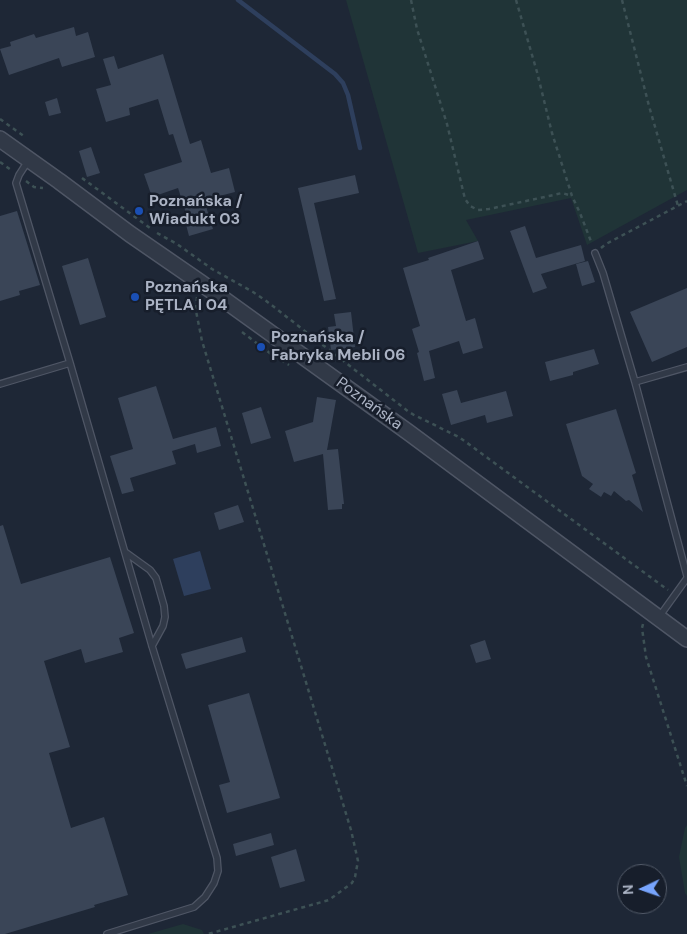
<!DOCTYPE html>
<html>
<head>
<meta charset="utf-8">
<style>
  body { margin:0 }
  #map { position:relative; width:687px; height:934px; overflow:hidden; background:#1e2736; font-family:"DM Sans",sans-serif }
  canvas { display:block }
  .north { position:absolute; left:617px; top:864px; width:50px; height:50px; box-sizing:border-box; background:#171e2b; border:1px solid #525a68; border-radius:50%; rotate:267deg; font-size:14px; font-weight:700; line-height:20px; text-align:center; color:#abb3c4 }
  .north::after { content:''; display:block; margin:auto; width:18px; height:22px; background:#77a4fd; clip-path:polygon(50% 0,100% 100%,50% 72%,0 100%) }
</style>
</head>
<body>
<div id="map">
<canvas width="687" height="934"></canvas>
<div class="north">N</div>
</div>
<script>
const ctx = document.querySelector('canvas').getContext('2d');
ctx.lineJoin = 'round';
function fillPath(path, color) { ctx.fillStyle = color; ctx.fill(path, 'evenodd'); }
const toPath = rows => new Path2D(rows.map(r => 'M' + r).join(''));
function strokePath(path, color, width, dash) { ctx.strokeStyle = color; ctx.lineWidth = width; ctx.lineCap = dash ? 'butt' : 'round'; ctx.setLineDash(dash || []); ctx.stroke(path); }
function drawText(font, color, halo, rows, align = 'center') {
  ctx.font = font + ' "DM Sans",sans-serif'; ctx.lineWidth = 5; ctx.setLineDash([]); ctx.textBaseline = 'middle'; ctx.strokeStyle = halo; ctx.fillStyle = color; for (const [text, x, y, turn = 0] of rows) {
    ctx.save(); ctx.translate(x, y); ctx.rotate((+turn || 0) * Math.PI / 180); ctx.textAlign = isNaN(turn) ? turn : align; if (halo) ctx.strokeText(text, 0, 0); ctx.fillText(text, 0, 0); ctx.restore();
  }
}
fillPath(toPath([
  [346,0,687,0,687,190,587,245,571,198,466,220,478,241,418,253],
  [687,825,687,896,685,893,679,857,685,828],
  [183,924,202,930,204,934,148,934]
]), '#203437');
fillPath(toPath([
  [200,551,211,589,184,596,173,559]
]), '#2e3f5d');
strokePath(toPath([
  [238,0,335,74,343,83,348,95,360,148]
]), '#2e3f5d', 4.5);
fillPath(toPath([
  [74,27,76,36,88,32,95,57,62,67,59,58,9,75,0,49,11,46,10,42,34,34,36,38],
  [163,54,190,144,201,140,211,173,229,168,235,192,204,200,213,229,189,236,184,217,187,216,178,188,152,197,144,174,182,162,173,134,169,135,158,99,129,108,130,115,106,122,96,89,111,85,103,59,114,56,118,69],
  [57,98,61,113,49,116,45,102],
  [91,147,100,173,87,177,79,151],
  [355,175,359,193,314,203,336,299,324,301,298,188],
  [17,211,40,285,19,291,20,295,0,301,0,216],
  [525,226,536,258,581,245,585,261,541,274,547,288,533,293,510,231],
  [478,241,484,259,451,270,466,321,475,318,483,348,463,354,459,341,429,351,435,378,424,381,417,353,419,352,412,329,420,326,403,268,429,260,428,258],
  [88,258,106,317,80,325,62,266],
  [588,261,595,282,582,286,576,264],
  [687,288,687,347,652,362,630,312],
  [351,312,355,347,331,350,328,327,336,326,334,314],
  [594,349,599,364,573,372,573,375,550,381,545,362],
  [156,386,173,439,216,427,221,446,197,453,195,444,172,451,176,464,130,478,134,491,122,494,110,456,133,449,118,398],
  [457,390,461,403,506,391,513,416,487,423,485,415,451,425,442,394],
  [317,397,336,400,327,450,338,449,344,504,342,504,342,509,328,510,323,454,294,462,285,431,313,422],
  [261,407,271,438,251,444,242,413],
  [616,409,636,473,632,475,643,512,629,500,626,501,614,491,611,496,604,492,601,497,589,489,593,484,582,476,566,424],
  [238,505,244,522,219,530,214,513],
  [3,525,21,584,110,557,134,633,119,638,123,652,85,663,81,649,44,661,70,747,49,753,71,828,104,817,128,895,94,905,95,907,5,934,0,934,0,526],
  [242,637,246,652,186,669,181,654],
  [485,640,491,659,476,663,470,645],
  [249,693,280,798,227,813,219,785,230,782,208,705],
  [271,833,274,845,236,856,233,844],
  [296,849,305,881,280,888,271,857]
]), '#3a4557');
const service = toPath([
  [28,161,19,175,16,183,70,363,152,646,217,858,218,871,214,883,205,897,194,907,107,934],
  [595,253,603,273,635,382,687,576],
  [635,382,687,367],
  [0,384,70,363],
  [125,552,150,570,156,578,164,606,165,617,163,626,152,646],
  [659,617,687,578]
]);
const tertiary = toPath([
  [0,139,59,181,130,234,201,283,408,432,687,639]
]);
strokePath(service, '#4f5665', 8);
strokePath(tertiary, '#4f5665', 18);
strokePath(toPath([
  [411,0,417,29,447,124,465,199,470,206,478,210,489,209,549,196,562,193,572,196],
  [516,0,537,72,552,133,572,196,580,213,592,244],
  [622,0,649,106,678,206],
  [0,119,25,137],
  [0,162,11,170],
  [82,178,150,228],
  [26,181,34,187,43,188],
  [157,233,177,244,212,269,253,292,265,300,409,412,414,415,459,437,668,590],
  [601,248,606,244,687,201],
  [197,297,196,311,202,341,351,830,358,861,355,877,352,883,329,900,208,934],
  [242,332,275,357,289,365],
  [643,624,642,628,646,657,687,786]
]), '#3d5155', 2.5, [4, 4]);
strokePath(service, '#313947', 5.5);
strokePath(tertiary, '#313947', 15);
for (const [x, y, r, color] of [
  [139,211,5,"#1a4fb4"],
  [135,297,5,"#1a4fb4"],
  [261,347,5,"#1a4fb4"]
]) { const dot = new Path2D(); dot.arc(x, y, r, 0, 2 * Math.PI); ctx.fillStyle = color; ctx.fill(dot); strokePath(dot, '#171e2b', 2); }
drawText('bold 16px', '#abb3c4', '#171e2b', [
  ["Poznańska /",149,202],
  ["Wiadukt 03",149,220],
  ["Poznańska",145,288],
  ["PĘTLA I 04",145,306],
  ["Poznańska /",271,338],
  ["Fabryka Mebli 06",271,356]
], 'left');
drawText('16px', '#abb3c4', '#171e2b', [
  ["Poznańska",369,404,36]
]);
</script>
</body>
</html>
